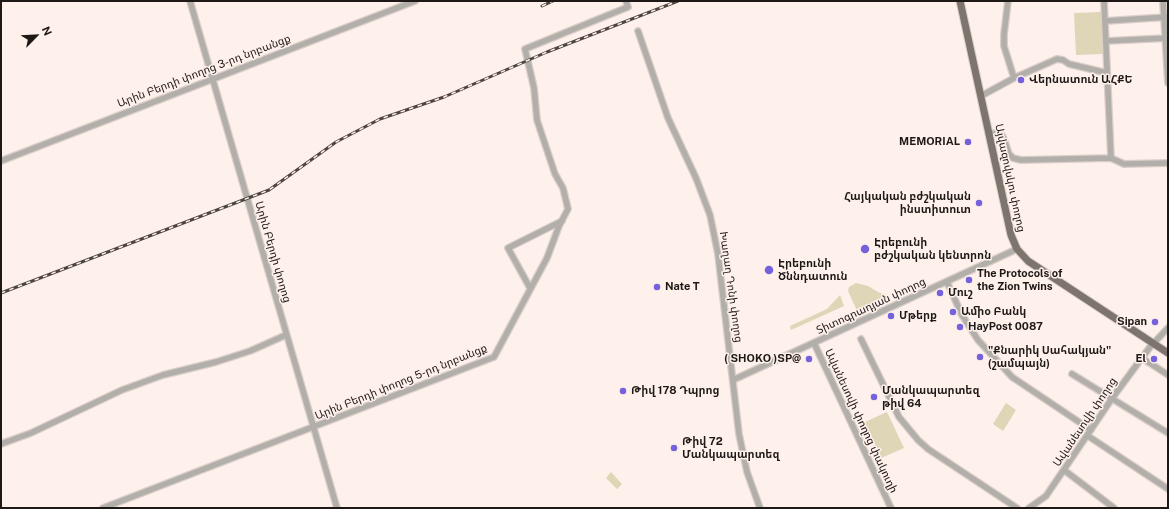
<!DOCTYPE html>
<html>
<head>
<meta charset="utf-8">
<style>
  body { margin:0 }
  #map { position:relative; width:1169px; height:509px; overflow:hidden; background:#fef0ea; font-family:"Public Sans",sans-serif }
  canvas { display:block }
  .frame { position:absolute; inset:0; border:2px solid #1e1917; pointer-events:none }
  .north { position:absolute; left:16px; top:16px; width:40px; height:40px; -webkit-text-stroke:3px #fef0ea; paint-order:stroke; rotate:66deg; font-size:11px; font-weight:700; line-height:16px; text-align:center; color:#1e1917 }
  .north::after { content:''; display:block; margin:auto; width:14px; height:18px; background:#1e1917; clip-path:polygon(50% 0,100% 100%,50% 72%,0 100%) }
</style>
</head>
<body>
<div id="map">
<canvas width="1169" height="509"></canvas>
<div class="frame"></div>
<div class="north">N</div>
</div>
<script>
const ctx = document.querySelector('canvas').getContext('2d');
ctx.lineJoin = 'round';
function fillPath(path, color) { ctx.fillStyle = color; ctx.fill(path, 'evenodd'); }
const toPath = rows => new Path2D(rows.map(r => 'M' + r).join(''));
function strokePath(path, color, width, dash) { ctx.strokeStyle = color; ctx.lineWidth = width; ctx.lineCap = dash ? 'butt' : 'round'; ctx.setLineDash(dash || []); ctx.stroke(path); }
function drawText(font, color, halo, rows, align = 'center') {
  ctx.font = font + ' "Public Sans","Noto Sans Armenian",sans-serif'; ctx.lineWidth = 3; ctx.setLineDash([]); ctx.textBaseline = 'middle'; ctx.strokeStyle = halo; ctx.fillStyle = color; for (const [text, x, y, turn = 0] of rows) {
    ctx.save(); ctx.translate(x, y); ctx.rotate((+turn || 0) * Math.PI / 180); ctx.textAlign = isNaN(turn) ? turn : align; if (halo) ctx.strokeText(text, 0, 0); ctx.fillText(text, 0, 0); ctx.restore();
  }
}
fillPath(toPath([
  [1101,12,1103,54,1076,55,1074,13],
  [856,283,868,286,878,292,887,295,890,299,858,313,848,291,849,287],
  [840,295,844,306,791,330,790,326,827,309],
  [1006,403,1016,410,1003,431,993,424],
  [887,412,904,448,881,458,865,422],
  [611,472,622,484,617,489,606,478]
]), '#dfd5b7');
const minor = toPath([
  [190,1,337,508],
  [1008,1,1004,34,1004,46,1014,78],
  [1104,1,1111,158],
  [1163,1,1168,83],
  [1105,21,1168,17],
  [638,31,668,118,696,178,710,215,718,254,739,434,747,472,760,508],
  [1106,41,1168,38],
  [981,96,1014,78,1057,59,1063,60,1069,64,1107,73],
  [989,133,1001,134,1004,139,1009,154,1013,158,1021,160,1111,158,1124,164,1168,163],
  [1,161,415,1],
  [947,282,962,315,978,340,1012,377,1091,430],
  [530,288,508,248,562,221],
  [861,339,899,417,918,440,928,449,1017,508],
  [814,343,891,508],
  [1142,358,1168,375],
  [1072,374,1168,433],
  [733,380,1017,249],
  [1088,436,1168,489],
  [1,444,31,433,122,390,163,375,216,362,250,351,286,335],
  [1064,470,1114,508],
  [103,508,494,357,547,258,559,226,568,209,563,188,555,174,537,120,534,88,525,49,628,7,626,1],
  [1029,508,1046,496,1113,397,1150,347,1168,328]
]);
const major = toPath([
  [960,1,1011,235,1017,249,1028,261,1168,353]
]);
strokePath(minor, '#dacec8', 8);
strokePath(major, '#dacec8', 9);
strokePath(minor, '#b2aeaa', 5.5);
strokePath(major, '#7c746d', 7);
const rail = toPath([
  [542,6,553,1],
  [1,293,269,190,336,142,380,119,444,97,547,52,678,1]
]);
strokePath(rail, '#4b4441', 3);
strokePath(rail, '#fef0ea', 1.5, [4.5]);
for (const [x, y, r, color] of [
  [1021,80,4,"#7561dc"],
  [968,142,4,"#7561dc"],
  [979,203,4,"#7561dc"],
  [865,249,5,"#7561dc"],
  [769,270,5,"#7561dc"],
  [969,280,4,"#7561dc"],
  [657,287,4,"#7561dc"],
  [940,293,4,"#7561dc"],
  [953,312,4,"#7561dc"],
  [891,316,4,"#7561dc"],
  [1155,322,4,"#7561dc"],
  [960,327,4,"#7561dc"],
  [980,357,4,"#7561dc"],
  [809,359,4,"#7561dc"],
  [1154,359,4,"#7561dc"],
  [623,391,4,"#7561dc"],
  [874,397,4,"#7561dc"],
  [674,448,4,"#7561dc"]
]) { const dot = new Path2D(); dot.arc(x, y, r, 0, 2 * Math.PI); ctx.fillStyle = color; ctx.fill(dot); strokePath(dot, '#fef0ea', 1.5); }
drawText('11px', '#1e1917', '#fef0ea', [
  ["Արին Բերդի փողոց 3-րդ նրբանցք",204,71,-21],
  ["Այվազովսկու փողոց",1010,178,78],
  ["Արին Բերդի փողոց",273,252,74],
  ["Խաղաղ Դոնի փողոց",731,287,82],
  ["Տիտոգրադյան փողոց",871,306,-25],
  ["Արին Բերդի փողոց 5-րդ նրբանցք",401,382,-22],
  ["Ավանեսովի փողոց փակուղի",861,421,65],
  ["Ավանեսովի փողոց",1085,422,-56]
]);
drawText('bold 11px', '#1e1917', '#fef0ea', [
  ["Վերնատուն ԱՀՔԵ",1029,80],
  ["MEMORIAL",960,142,"right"],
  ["Հայկական բժշկական",971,197,"right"],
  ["ինստիտուտ",971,210,"right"],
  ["Էրեբունի",874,243],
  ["բժշկական կենտրոն",874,256],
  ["Էրեբունի",778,264],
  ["Ծննդատուն",778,277],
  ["The Protocols of",977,274],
  ["the Zion Twins",977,287],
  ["Nate T",665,287],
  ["Մուշ",948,293],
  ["Ամիօ Բանկ",961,312],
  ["Մթերք",899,316],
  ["Sipan",1147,322,"right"],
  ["HayPost 0087",968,327],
  ["\"Քնարիկ Սահակյան\"",988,351],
  ["(շամպայն)",988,364],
  ["( SHOKO )SP@",801,359,"right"],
  ["El",1146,359,"right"],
  ["Թիվ 178 Դպրոց",631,391],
  ["Մանկապարտեզ",882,391],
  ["թիվ 64",882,404],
  ["Թիվ 72",682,442],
  ["Մանկապարտեզ",682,455]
], 'left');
</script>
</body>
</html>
